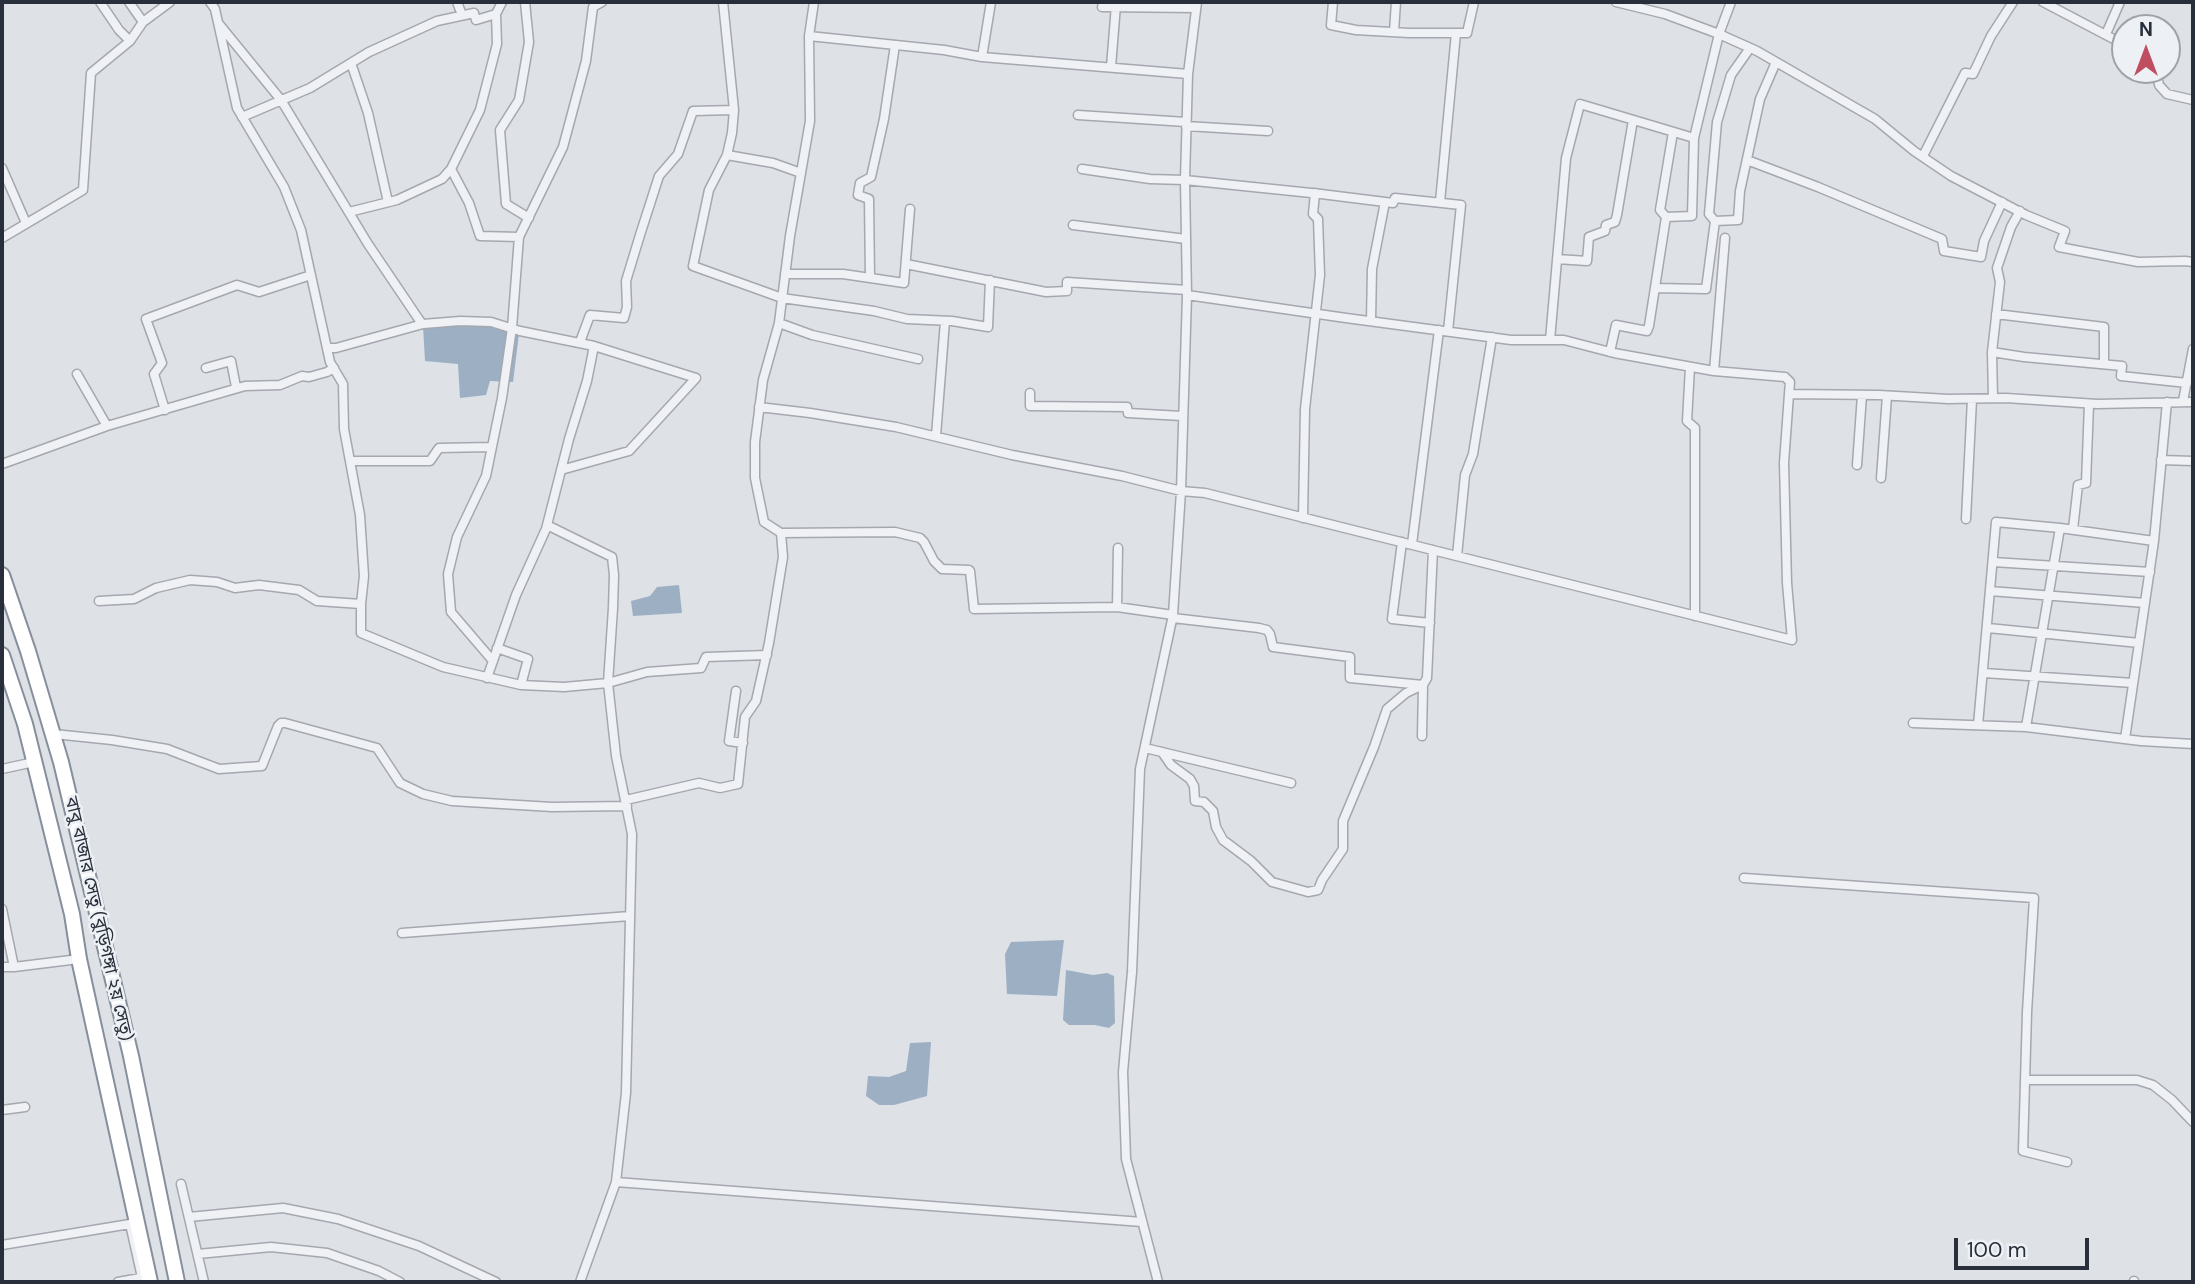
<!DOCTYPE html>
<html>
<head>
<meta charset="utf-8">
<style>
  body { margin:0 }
  #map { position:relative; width:2195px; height:1284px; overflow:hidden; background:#dee1e6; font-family:"DM Sans",sans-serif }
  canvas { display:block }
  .frame { position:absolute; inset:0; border:4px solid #282f3b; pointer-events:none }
  .north { position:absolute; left:2111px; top:14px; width:70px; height:70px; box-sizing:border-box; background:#edf0f4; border:2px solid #9ea3aa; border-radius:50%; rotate:0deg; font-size:19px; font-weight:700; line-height:28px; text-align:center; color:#282f3b }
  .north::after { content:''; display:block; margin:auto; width:24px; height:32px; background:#c04e61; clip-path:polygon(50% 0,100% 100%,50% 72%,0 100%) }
  .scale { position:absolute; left:1954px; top:1238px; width:135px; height:32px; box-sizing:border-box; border:4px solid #282f3b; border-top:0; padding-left:9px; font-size:21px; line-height:24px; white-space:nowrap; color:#282f3b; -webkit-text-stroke:5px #edf0f4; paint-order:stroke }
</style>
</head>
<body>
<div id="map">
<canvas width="2195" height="1284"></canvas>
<div class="frame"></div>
<div class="north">N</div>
<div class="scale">100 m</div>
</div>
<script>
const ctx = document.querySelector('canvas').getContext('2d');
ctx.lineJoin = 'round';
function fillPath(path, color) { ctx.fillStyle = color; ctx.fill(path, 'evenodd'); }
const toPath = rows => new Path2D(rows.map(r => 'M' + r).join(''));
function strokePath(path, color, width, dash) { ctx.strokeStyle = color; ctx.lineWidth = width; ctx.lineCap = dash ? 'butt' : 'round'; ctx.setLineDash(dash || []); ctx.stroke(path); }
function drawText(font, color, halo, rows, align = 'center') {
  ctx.font = font + ' "DM Sans","Noto Sans Bengali",sans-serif'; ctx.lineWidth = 5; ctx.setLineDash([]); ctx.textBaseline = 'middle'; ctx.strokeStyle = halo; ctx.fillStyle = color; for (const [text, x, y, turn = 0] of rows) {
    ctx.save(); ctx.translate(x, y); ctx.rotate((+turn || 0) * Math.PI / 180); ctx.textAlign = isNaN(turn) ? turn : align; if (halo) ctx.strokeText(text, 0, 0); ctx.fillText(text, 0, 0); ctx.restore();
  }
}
fillPath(toPath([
  [491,325,519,334,513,382,490,381,486,395,460,398,458,364,425,361,423,326],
  [679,585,682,613,633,616,631,601,650,596,657,587],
  [1064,940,1057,996,1007,994,1005,954,1011,942],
  [1066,970,1093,975,1107,973,1114,976,1115,1023,1109,1028,1095,1025,1069,1025,1063,1020],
  [931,1042,927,1096,894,1105,879,1105,866,1096,868,1076,889,1077,906,1071,910,1043]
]), '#9cafc3');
const street = toPath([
  [100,2,119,30,130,41],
  [129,2,143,22],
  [457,2,462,15],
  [525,2,529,42,519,100,500,130,506,204,529,218],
  [723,2,734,110,732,133,727,155,709,190,693,266,782,298,874,311,907,319,952,321,988,327,990,280],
  [1333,2,1331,25,1356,30,1409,33,1467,33,1474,2],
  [1616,2,1665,14,1719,34,1757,51,1875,119,1914,151,1951,176,2026,215,2065,231,2059,247,2138,262,2185,261,2193,262],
  [2043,2,2125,45],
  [1102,7,1196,8],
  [496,14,497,44,480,110,451,169,469,203,480,236,519,237],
  [219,24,281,100,368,244,422,324],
  [1394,32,1396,2],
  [2106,34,2120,2],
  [809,36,814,2],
  [982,57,991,2],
  [351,63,368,113,388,202],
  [1111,67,1116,5],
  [2156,70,2159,85,2167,94,2193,100],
  [1078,115,1186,122],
  [242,117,310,88,369,52,437,21,474,13,476,20,496,14,502,2],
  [1186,126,1268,131],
  [727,155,773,163,801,173],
  [1923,156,1965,73,1973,74,1991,36,2013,2],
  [1747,160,1818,187,1942,239,1944,251,1981,257,1984,241,2002,202],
  [2,168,26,223],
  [1082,169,1150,179,1185,180,1321,194,1393,203,1395,198,1461,205,1448,331],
  [1440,202,1456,33],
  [349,212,397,200,442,179,451,169],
  [1666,217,1692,216,1694,138],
  [1715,221,1709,214,1717,122,1731,75,1750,48],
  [1073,225,1186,239],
  [2,238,83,190,91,73,130,41,143,22,170,2],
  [1557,259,1587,261,1589,237,1605,231,1606,225,1615,222,1617,215,1633,120],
  [906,264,1046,292,1067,291,1067,282,1187,290],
  [785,274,843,274,904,283,910,209],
  [870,278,869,199,858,195,860,183,871,177,884,119,895,45],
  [1655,288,1706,289,1715,221,1738,220,1740,191,1760,99,1776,62],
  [1187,295,1346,318,1511,340,1564,340,1614,353,1714,371,1785,377,1790,382,1789,394,1879,395,1948,399,2006,398,2097,404,2193,402],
  [1996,314,2104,327,2104,364],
  [1371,321,1372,269,1385,202],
  [779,323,812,335,918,359],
  [1550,340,1566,158,1580,104,1694,138,1719,34,1731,2],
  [580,342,590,315,624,318,627,307,626,281,640,235,659,176,678,154,693,111,734,110],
  [328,348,336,348,423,324,460,321,491,322,520,331,594,346,587,381,569,439,546,529,516,595,487,678],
  [1610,352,1616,325,1647,331,1649,326,1666,217,1660,210,1673,132],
  [1992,352,2024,357,2122,366,2121,376,2187,383],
  [1690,367,1687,421,1695,428,1695,616],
  [206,368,231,361,236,387],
  [1714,371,1725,238],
  [77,374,107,426],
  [1030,393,1030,406,1127,407,1128,413,1182,416],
  [1993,398,1992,352,2000,282,1997,268,2011,227,2020,211],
  [2183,401,2193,349],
  [759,407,810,413,896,427,1012,455,1122,476,1181,491,1205,493,1792,640,1787,583,1784,463,1789,394],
  [165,410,154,374,162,363,146,319,237,285,259,292,311,275],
  [936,436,945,321],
  [2161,460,2193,461],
  [350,461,430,461,439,448,491,447],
  [2,464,107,426,245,386,280,385,302,376,309,377,327,372,334,368],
  [1857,465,1862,395],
  [561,470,629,451,696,378,594,346],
  [1881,478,1887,396],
  [1303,518,1305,409,1320,275,1318,219,1313,214,1315,193],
  [1966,519,1972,399],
  [547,525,612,557,614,575,613,608,608,683,647,672,701,668,706,657,767,655],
  [2073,529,2078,485,2086,483,2089,404],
  [781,533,895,532,920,538,924,542,934,561,942,569,969,570,970,571,974,609,1117,607,1173,615],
  [1402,542,1392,619,1430,623],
  [1412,544,1439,330],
  [1457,556,1465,475,1473,454,1492,337],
  [1993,562,2150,572],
  [1990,591,2145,603],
  [99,601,134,599,156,588,190,580,217,582,235,588,259,585,299,590,317,601,361,604,364,576,360,515,344,429,343,384,330,362,301,230,284,187,237,108,215,9,210,2],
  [361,604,361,633,443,667,521,685,564,687,608,683,616,756,632,834,626,1093,616,1182,580,1282],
  [1117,607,1118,548],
  [1173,618,1259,628,1267,630,1270,634,1273,647,1350,657,1350,678,1423,685,1427,678,1433,550],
  [1988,628,2139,643],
  [497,648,528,659,521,685],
  [493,661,451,612,448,574,457,537,486,476,502,398,512,328,519,237,563,147,586,61,593,7,602,2],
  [1984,673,2133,683],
  [736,691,729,741,743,743],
  [1913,723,2026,727,2141,741,2193,744],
  [1978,725,1996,522,2060,528],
  [2026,727,2060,528,2154,541,2167,402],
  [54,734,112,740,167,749,219,769,262,766,278,726,281,723,285,723,377,748,400,783,423,794,452,801,552,807,627,806],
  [2125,739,2154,541],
  [1145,748,1291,783],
  [1162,752,1171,765,1190,779,1194,786,1195,801,1204,802,1213,811,1216,827,1223,840,1251,861,1272,882,1308,892,1318,890,1322,880,1343,849,1343,821,1374,747,1387,709,1406,693,1423,685,1422,736],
  [2,769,34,762],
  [626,800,699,783,720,788,738,784,745,717,756,701,769,643,783,557,781,533,764,522,755,478,755,442,763,380,779,323,790,236,810,121,809,36,944,50,982,57,1188,74],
  [1744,878,2034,898,2027,1012,2023,1151,2067,1162],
  [2,909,14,967,79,959],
  [402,933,630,916],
  [2,967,14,967],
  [2026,1080,2137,1080,2153,1085,2172,1100,2193,1122],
  [2,1110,25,1107],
  [616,1182,1142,1222],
  [181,1184,204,1282],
  [189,1217,283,1208,338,1219,419,1246,496,1282],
  [2,1245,130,1224,143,1282],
  [198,1254,271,1247,327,1253,379,1271,400,1282],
  [2134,1281,2134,1282],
  [118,1282,146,1277],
  [1158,1282,1126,1159,1123,1072,1132,972,1140,769,1173,615,1181,491,1187,295,1185,180,1188,74,1197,2]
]);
const highway = toPath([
  [2,575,28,651,61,762,131,1056,177,1282],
  [2,655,25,724,72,914,79,959,150,1282]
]);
strokePath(street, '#a4a8af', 11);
strokePath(highway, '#868f9b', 18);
strokePath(street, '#f0f1f4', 8);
strokePath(highway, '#fff', 14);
drawText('18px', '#282f3b', '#edf0f4', [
  ["বাবু বাজার সেতু (বুড়িগঙ্গা ২য় সেতু)",98,919,77]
]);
</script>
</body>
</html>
